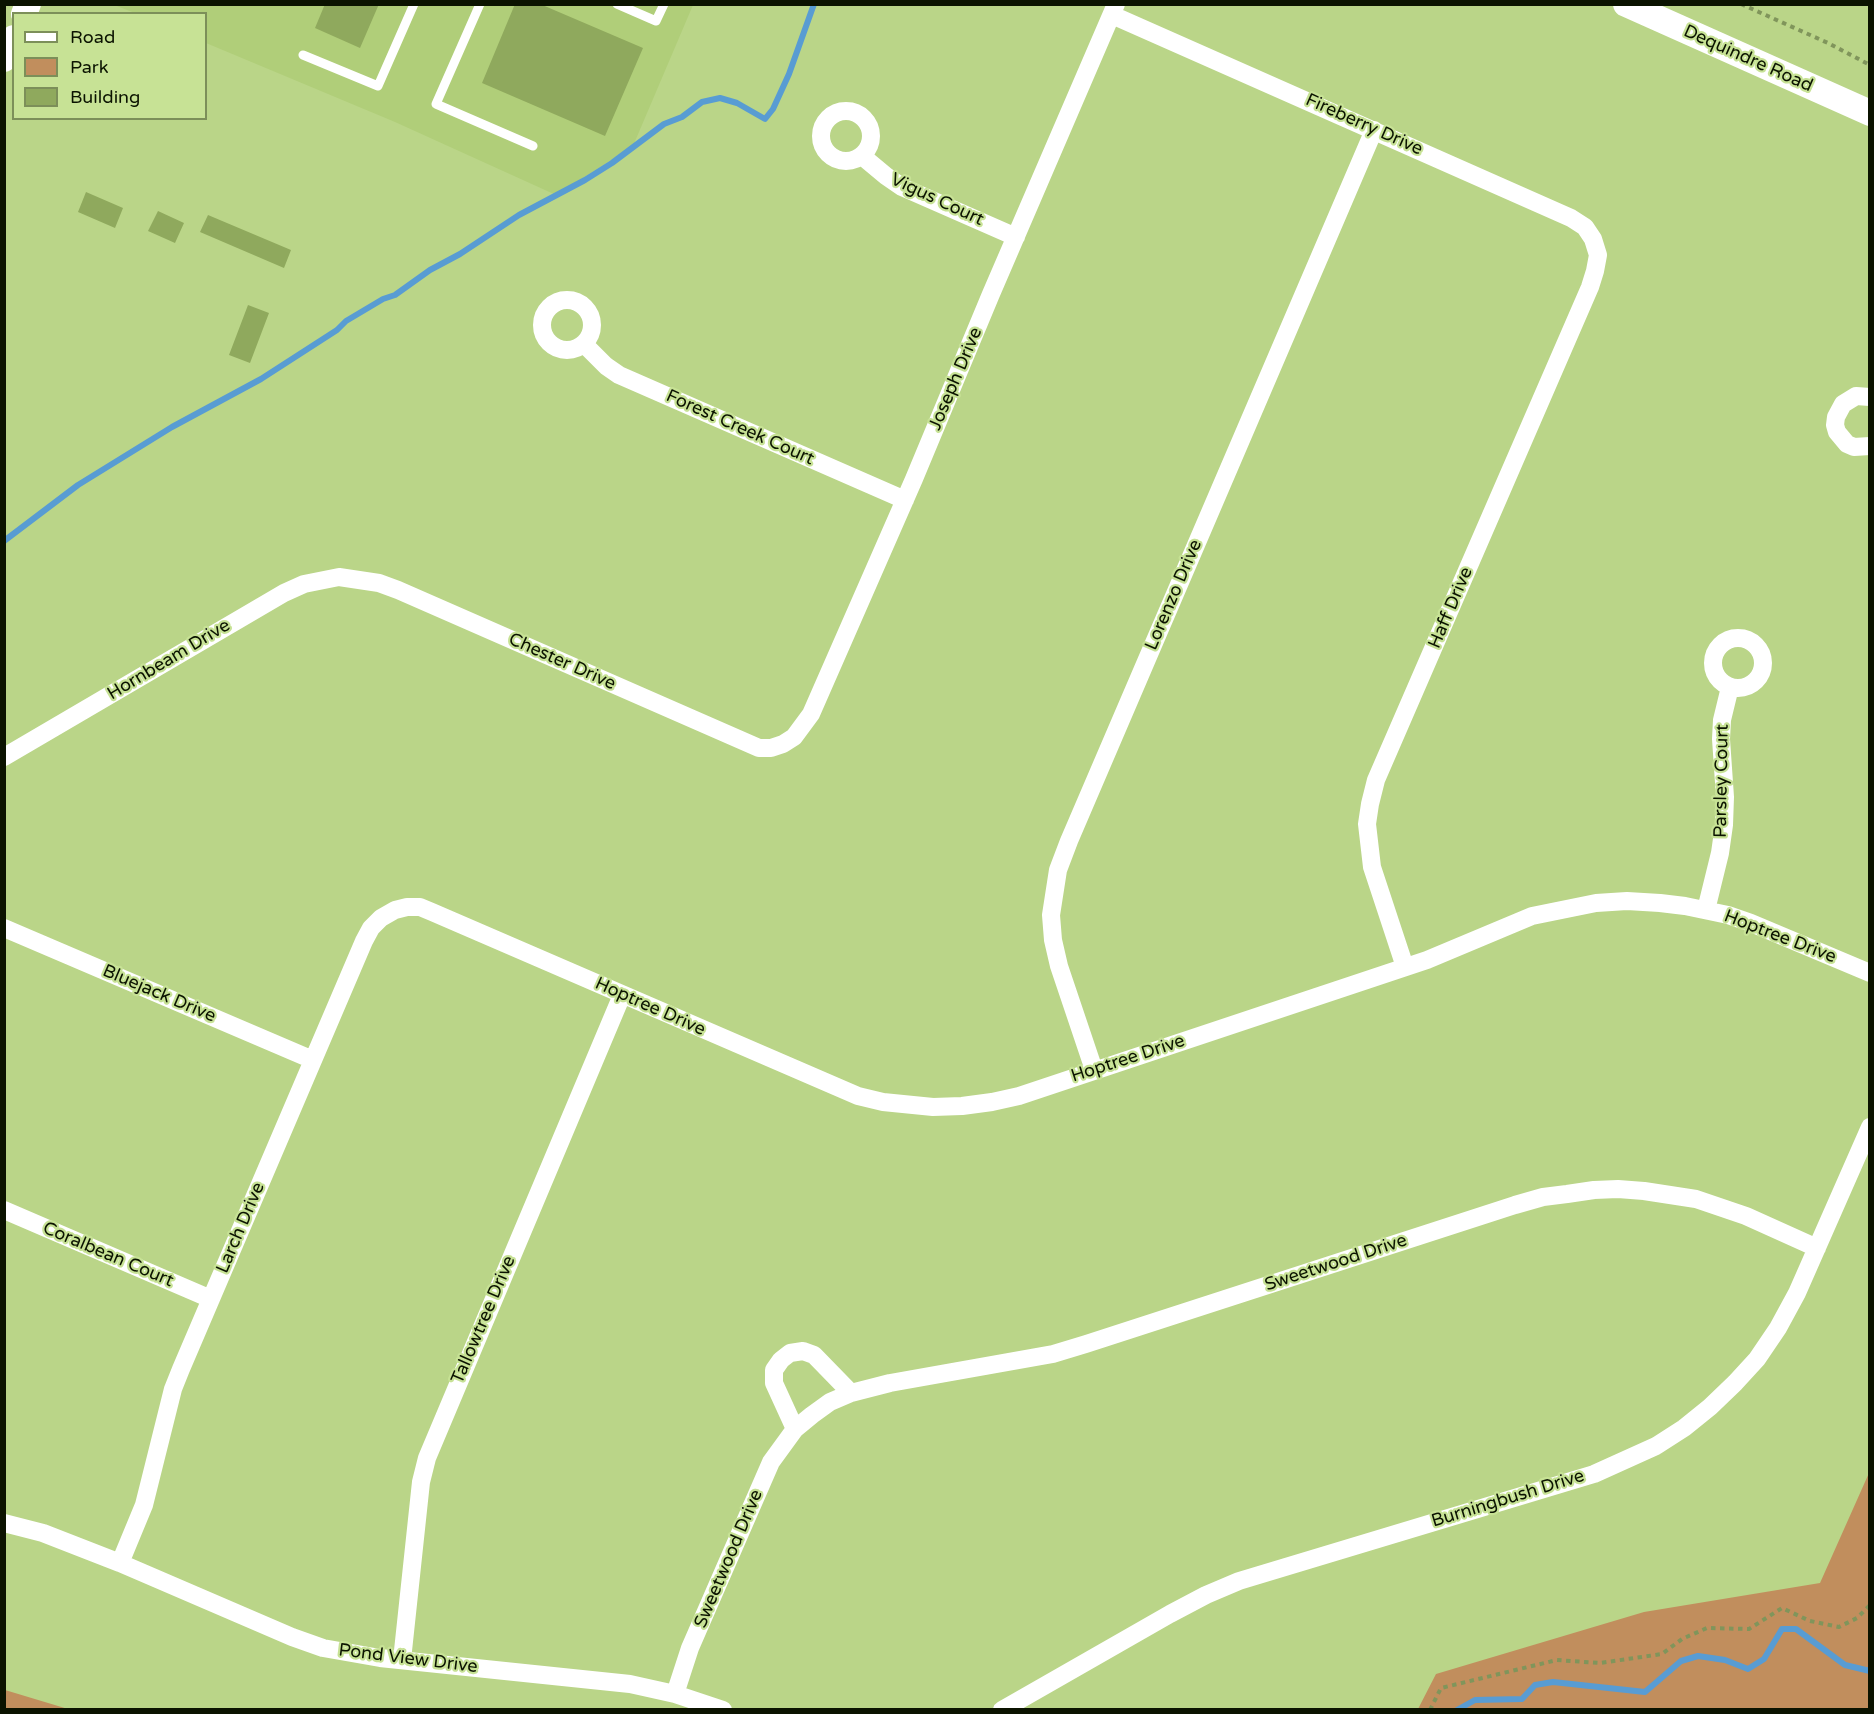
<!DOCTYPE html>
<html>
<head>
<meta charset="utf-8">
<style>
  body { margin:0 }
  #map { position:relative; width:1874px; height:1714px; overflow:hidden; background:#bad588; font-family:"Varela Round",sans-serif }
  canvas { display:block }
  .frame { position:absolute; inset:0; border:6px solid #0b1300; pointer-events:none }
  .legend { position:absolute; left:12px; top:12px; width:195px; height:108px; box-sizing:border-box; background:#c7e295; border:2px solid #7c8f59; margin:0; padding:8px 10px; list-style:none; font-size:18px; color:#0b1300 }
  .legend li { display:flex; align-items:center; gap:12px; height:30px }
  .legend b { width:30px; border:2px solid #7c8f59 }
</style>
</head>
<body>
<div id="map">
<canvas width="1874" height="1714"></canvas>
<div class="frame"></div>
<ul class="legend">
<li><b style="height:8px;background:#fff"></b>Road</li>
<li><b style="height:16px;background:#c18e5d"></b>Park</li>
<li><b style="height:16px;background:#8fa95d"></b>Building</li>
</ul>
</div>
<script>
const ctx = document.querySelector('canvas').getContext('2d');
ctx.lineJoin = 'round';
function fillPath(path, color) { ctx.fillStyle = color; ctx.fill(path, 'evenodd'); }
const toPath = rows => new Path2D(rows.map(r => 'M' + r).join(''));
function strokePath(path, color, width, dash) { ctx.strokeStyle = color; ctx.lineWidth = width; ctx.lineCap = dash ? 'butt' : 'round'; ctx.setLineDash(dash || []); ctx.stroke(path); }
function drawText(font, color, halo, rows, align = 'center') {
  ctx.font = font + ' "Varela Round",sans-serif'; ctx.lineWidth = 4.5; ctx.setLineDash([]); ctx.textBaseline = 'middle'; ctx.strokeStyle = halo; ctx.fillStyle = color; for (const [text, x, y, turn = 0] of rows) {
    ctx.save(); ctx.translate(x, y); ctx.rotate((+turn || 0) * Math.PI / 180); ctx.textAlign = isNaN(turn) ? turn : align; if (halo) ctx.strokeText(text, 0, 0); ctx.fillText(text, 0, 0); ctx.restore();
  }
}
fillPath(toPath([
  [114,5,693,5,633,146,556,195,395,122,206,43,206,14,135,13]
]), '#b0ce79');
fillPath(toPath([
  [1869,1473,1869,1709,1418,1709,1436,1674,1644,1612,1820,1583],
  [4,1690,5,1690,68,1709,5,1709]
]), '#c18e5d');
strokePath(toPath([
  [4,541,78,485,172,427,261,379,337,330,346,321,383,299,395,295,430,270,460,254,519,215,585,180,612,163,664,124,682,117,702,102,720,98,737,103,765,119,773,109,789,74,814,4],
  [1457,1710,1475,1700,1522,1699,1535,1685,1553,1682,1645,1692,1681,1661,1698,1656,1725,1660,1748,1669,1764,1659,1782,1629,1796,1629,1845,1665,1870,1671]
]), '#589cd3', 6);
fillPath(toPath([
  [325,4,379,4,360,48,315,28],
  [515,4,540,4,643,48,605,136,482,83],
  [86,192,123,208,115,228,78,212],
  [158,211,184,223,175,243,148,231],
  [208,215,291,250,284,268,200,232],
  [248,305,269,313,250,363,229,355]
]), '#8fa95d');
strokePath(toPath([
  [1741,4,1828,43,1870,65],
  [1430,1710,1441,1688,1557,1660,1600,1663,1662,1654,1682,1639,1707,1628,1749,1629,1782,1608,1810,1621,1839,1627,1857,1618,1870,1605]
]), '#80955b', 4, [4.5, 4.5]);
strokePath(toPath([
  [480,4,436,104,533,146],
  [617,4,656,21,664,4],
  [303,55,378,86,414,4]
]), '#fff', 9);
strokePath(toPath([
  [1112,15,1571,218,1585,227,1593,239,1598,255,1595,271,1590,287,1376,780,1370,804,1367,824,1372,867,1405,967],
  '821 136a25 25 0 1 1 50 0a25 25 0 1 1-50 0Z',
  [862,156,886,176,902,187,1016,237],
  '542 325a25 25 0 1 1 50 0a25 25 0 1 1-50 0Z',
  [584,344,606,366,619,375,905,500],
  [1870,397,1856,396,1843,404,1836,417,1835,425,1837,432,1847,444,1854,447,1870,446],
  '1713 663a25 25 0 1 1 50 0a25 25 0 1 1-50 0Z',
  [4,757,284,593,304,584,339,577,379,583,398,590,759,748,771,748,783,744,794,737,811,714,914,479,991,294,1116,4],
  [1706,910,1720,853,1724,825,1725,797,1721,739,1722,720,1730,687],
  [4,928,313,1060],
  [1094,1070,1059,966,1053,940,1051,915,1058,870,1069,841,1374,130],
  [4,1210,211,1299],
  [795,1429,774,1383,774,1370,781,1360,790,1353,803,1351,814,1355,851,1393],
  [4,1523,43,1533,120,1563,292,1637,323,1648,380,1658,630,1684,675,1694,723,1710],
  [120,1563,144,1505,173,1389,181,1369,364,941,371,928,381,918,395,910,407,907,420,907,432,912,858,1096,883,1102,933,1107,962,1106,992,1102,1019,1096,1427,960,1532,916,1596,903,1627,901,1660,903,1685,906,1728,915,1751,923,1870,973],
  [402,1660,421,1482,427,1458,622,995],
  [675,1694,690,1648,771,1462,795,1429,812,1415,830,1402,851,1393,890,1383,1053,1354,1086,1344,1515,1205,1543,1197,1567,1194,1594,1190,1618,1189,1644,1191,1696,1199,1746,1216,1817,1248],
  [1002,1710,1170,1614,1206,1595,1239,1581,1594,1474,1656,1446,1684,1428,1710,1407,1735,1383,1757,1359,1778,1328,1797,1293,1870,1127]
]), '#fff', 18);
strokePath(toPath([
  [1626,4,1870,113],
  [24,14,28,4],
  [4,59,14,38]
]), '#fff', 26);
drawText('18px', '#0b1300', '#c7e295', [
  ["Dequindre Road",1748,59,24],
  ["Fireberry Drive",1364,125,24],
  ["Vigus Court",937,200,25],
  ["Joseph Drive",956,379,-67],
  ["Forest Creek Court",740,428,24],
  ["Lorenzo Drive",1174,595,-67],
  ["Haff Drive",1451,608,-67],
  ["Hornbeam Drive",169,660,-31],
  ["Chester Drive",562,662,24],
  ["Parsley Court",1722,781,-89],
  ["Hoptree Drive",1780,937,21],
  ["Bluejack Drive",159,994,23],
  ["Hoptree Drive",650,1007,24],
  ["Hoptree Drive",1128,1059,-18],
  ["Larch Drive",241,1228,-67],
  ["Coralbean Court",108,1255,23],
  ["Sweetwood Drive",1336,1263,-18],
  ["Tallowtree Drive",484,1320,-67],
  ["Burningbush Drive",1508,1499,-17],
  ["Sweetwood Drive",729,1559,-67],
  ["Pond View Drive",408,1659,7]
]);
</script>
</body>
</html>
